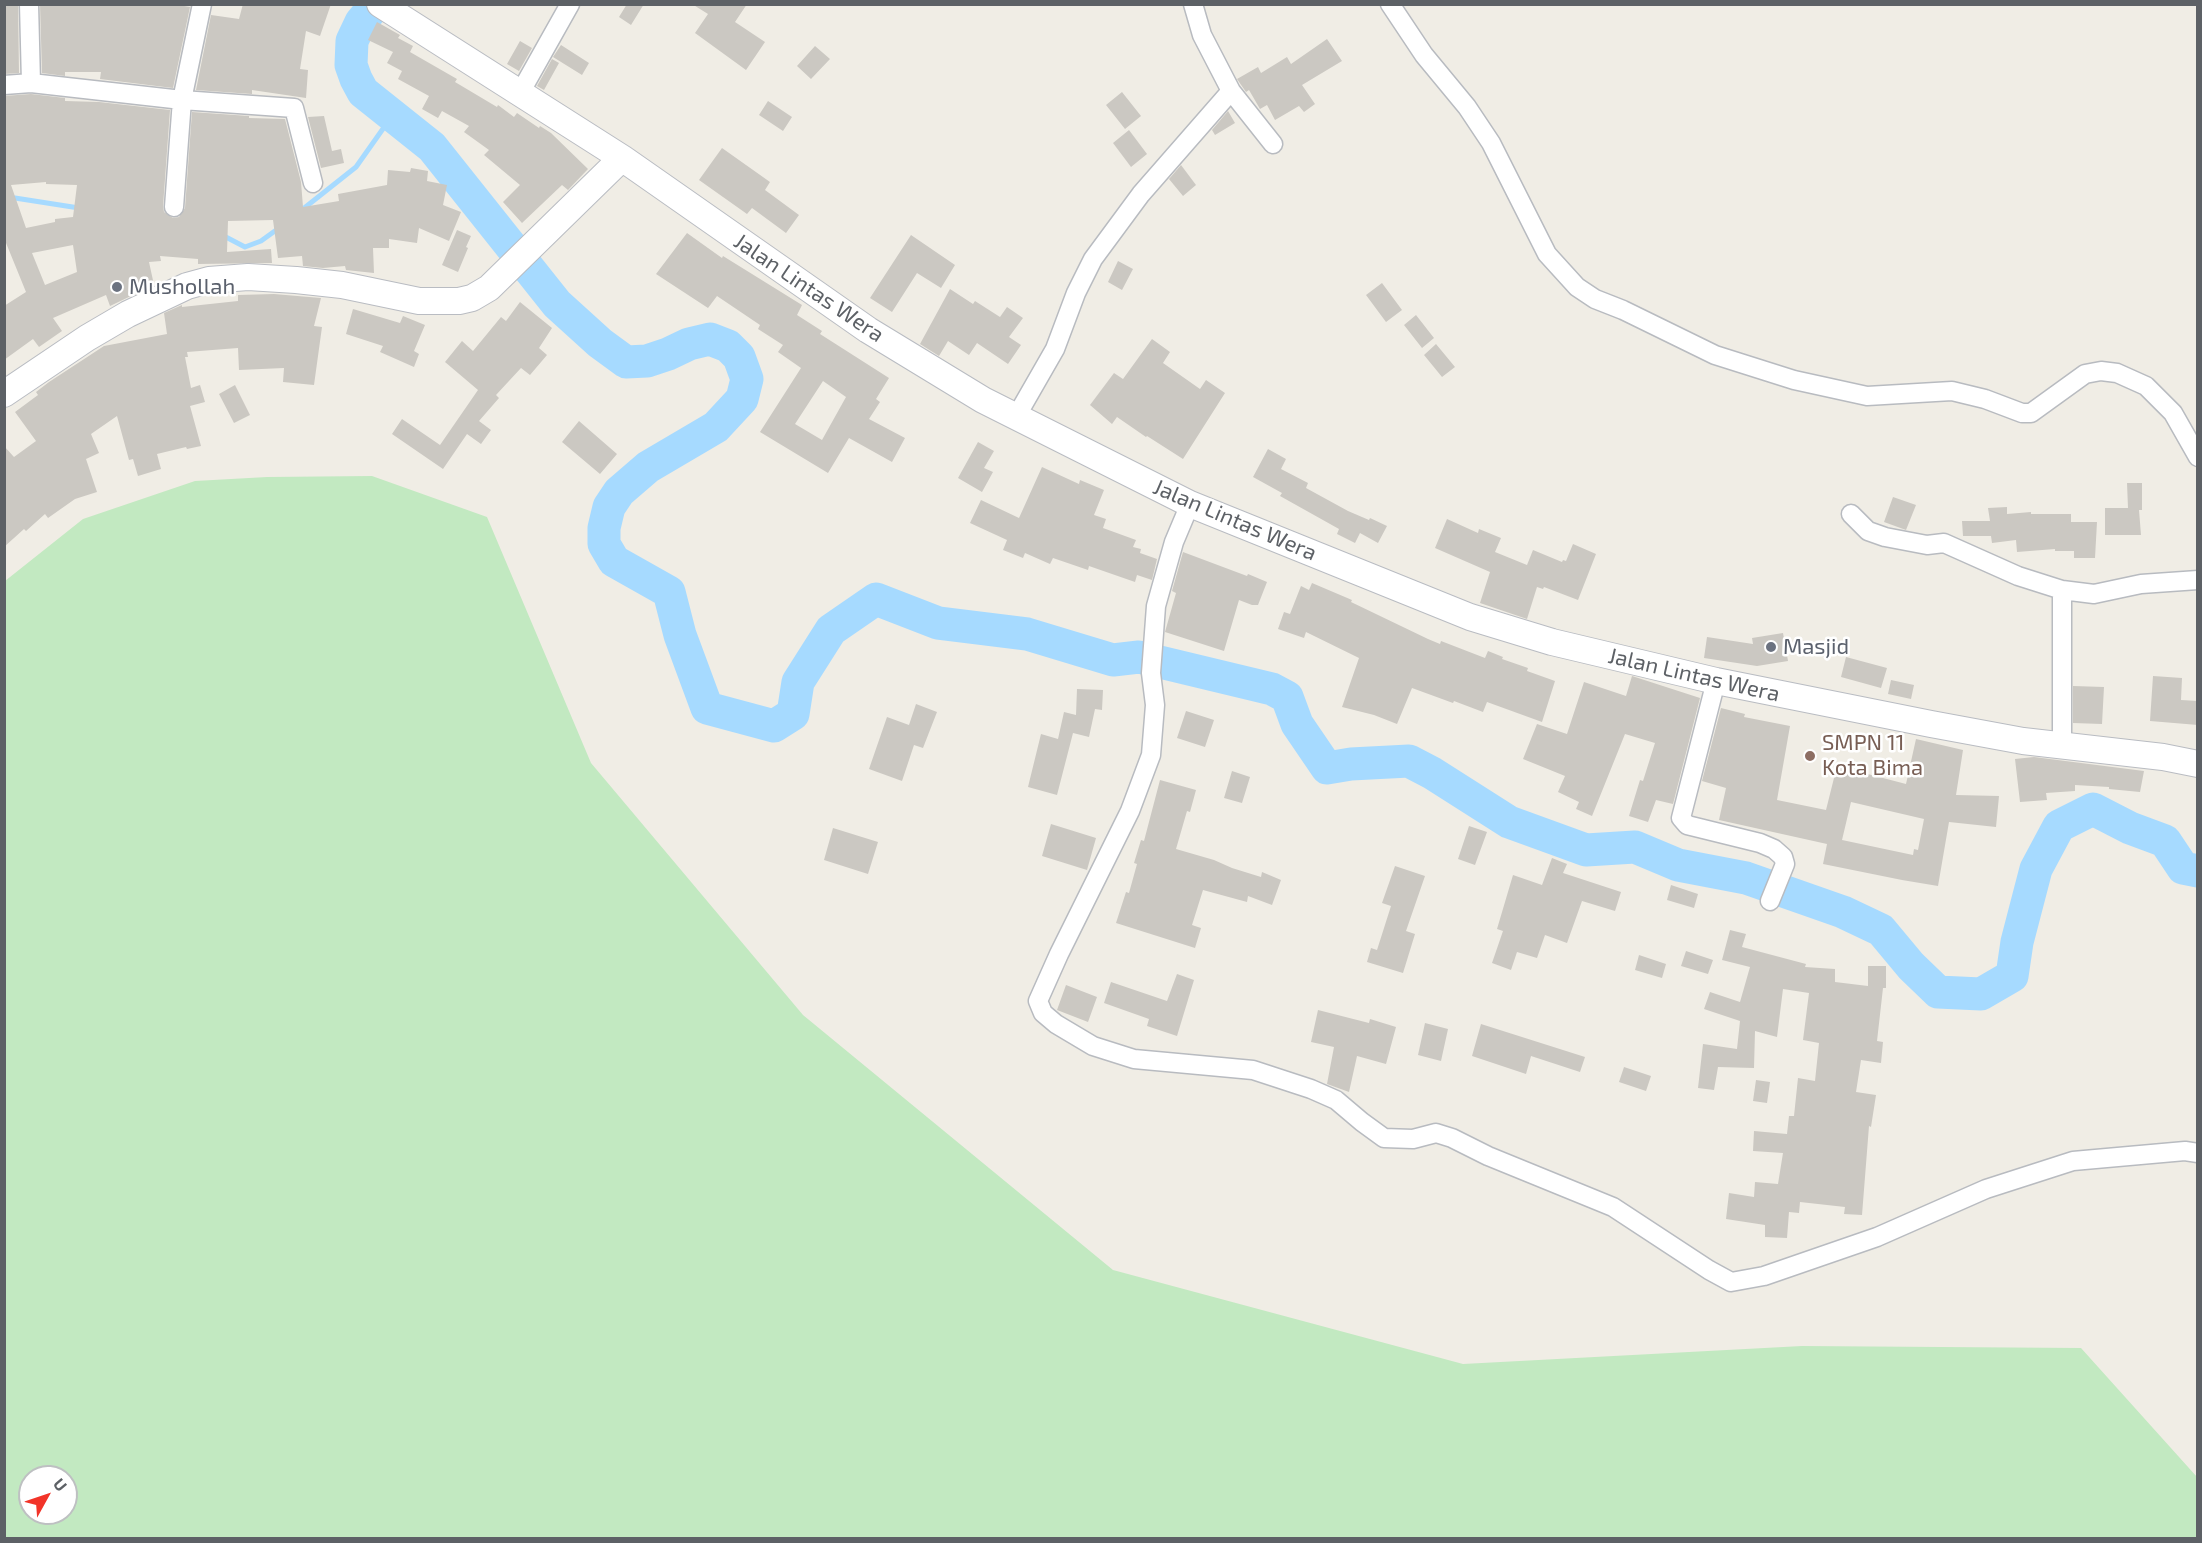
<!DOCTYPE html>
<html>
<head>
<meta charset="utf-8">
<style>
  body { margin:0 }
  #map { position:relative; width:2202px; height:1543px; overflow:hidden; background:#f0ede5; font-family:"Exo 2",sans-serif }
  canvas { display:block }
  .frame { position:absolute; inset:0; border:6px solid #5d6166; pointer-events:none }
  .north { position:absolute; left:18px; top:1465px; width:60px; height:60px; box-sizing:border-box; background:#fff; border:2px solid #bec0c2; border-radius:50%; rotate:50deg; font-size:16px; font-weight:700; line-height:24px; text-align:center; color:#5d6166 }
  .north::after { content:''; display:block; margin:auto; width:21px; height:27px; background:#f23429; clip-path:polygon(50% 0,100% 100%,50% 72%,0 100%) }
</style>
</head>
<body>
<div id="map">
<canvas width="2202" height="1543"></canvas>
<div class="frame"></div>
<div class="north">U</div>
</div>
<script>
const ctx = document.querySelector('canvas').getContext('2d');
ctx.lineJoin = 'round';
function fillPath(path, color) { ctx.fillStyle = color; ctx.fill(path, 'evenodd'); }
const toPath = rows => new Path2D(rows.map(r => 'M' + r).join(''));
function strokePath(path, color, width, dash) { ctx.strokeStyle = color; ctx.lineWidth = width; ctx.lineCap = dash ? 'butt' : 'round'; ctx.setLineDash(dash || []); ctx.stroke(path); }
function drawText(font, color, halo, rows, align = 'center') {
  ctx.font = font + ' "Exo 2",sans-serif'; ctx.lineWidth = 5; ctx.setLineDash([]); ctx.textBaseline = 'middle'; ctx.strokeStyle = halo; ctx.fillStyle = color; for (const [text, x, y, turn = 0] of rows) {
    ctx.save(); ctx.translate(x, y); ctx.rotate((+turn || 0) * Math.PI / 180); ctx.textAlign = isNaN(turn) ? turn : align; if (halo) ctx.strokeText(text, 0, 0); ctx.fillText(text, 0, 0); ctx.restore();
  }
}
fillPath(toPath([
  [372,476,487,517,591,763,803,1015,1113,1270,1463,1364,1802,1346,2081,1348,2197,1477,2197,1538,5,1538,5,581,83,519,195,481,267,477],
  [30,1477,66,1477,66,1513,30,1513]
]), '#c2e9c1');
strokePath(toPath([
  [11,199,15,198,79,208],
  [303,209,356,167,392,116],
  [222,235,245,247,261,241,279,228]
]), '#a6daff', 5);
strokePath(toPath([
  [376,4,361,22,352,41,351,65,356,79,363,92,432,147,557,304,600,343,626,362,647,361,668,354,689,344,710,339,728,346,739,357,747,379,742,399,716,427,648,467,619,492,609,507,604,528,604,544,614,561,669,592,680,635,707,708,774,726,793,714,798,682,831,630,876,599,938,623,1027,634,1113,660,1139,657,1272,689,1287,697,1297,724,1327,768,1351,764,1409,761,1432,773,1509,822,1586,850,1635,847,1678,865,1746,878,1843,912,1881,930,1911,966,1938,992,1981,994,2012,976,2017,942,2036,869,2059,826,2093,809,2130,828,2165,841,2183,868,2198,871]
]), '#a6daff', 33);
fillPath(toPath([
  [4,4,18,4,19,73,4,74],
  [40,4,98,6,98,4,173,4,190,7,173,88,100,79,101,72,65,72,65,76,42,73],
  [243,4,331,4,320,36,306,31,300,69,308,70,306,98,252,90,252,94,196,90,211,15,239,19],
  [627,4,644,4,631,25,619,17],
  [692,4,747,4,735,22,765,42,746,70,695,33,708,14],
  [377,22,400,35,398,38,413,46,410,52,457,79,455,82,497,107,498,105,514,117,517,113,539,128,540,126,551,133,588,169,568,190,562,185,522,223,503,202,520,185,484,155,489,150,464,132,469,126,442,111,438,118,422,109,429,96,398,79,402,71,387,63,393,52,368,40],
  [1327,39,1342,61,1302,85,1315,104,1304,112,1299,106,1275,120,1267,105,1260,109,1249,90,1246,92,1237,79,1258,67,1261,73,1287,57,1291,64],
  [520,41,532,48,519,71,507,64],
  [561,45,589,63,582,75,553,57],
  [815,46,830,59,811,79,797,66],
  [552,59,559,63,544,90,537,86],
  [1122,92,1141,116,1125,129,1106,105],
  [31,94,65,98,65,101,99,102,170,110,163,206,164,212,173,218,179,217,185,208,192,112,249,116,249,118,285,119,301,182,303,207,339,201,338,194,387,185,388,170,410,172,411,168,428,171,427,181,447,185,443,205,461,212,449,241,419,228,417,243,389,239,389,248,373,248,374,273,346,270,345,266,323,268,303,266,302,256,278,258,273,220,228,221,227,252,271,249,272,263,198,264,198,259,160,256,161,261,149,262,154,285,110,306,106,295,53,318,62,331,39,347,33,339,4,360,4,306,26,292,4,238,4,96],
  [46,182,46,184,77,185,73,217,55,219,55,222,26,228,11,185],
  [73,245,77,272,45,285,32,253],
  [768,101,792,117,783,131,759,115],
  [1228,111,1235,123,1215,135,1212,130],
  [324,116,332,151,341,149,344,163,321,168,308,117],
  [1129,130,1147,154,1131,167,1113,143],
  [722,148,770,182,765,190,799,215,786,233,752,208,747,214,699,180],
  [1181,165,1196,185,1183,196,1169,179],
  [457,230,471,236,466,247,468,248,458,272,442,265],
  [687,233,722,258,723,256,802,305,797,315,822,331,820,334,889,378,876,399,880,402,869,419,905,438,892,462,849,438,828,473,760,432,801,368,778,352,783,345,758,329,760,325,717,296,708,308,656,274],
  [823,381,846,397,822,440,795,424],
  [911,235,955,265,941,288,917,273,892,312,870,298],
  [1118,261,1133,269,1122,290,1108,282],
  [1382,283,1402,310,1386,322,1366,295],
  [950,289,973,304,975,301,1000,317,1007,307,1023,318,1009,337,1021,345,1008,364,977,343,969,355,948,341,939,356,920,344],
  [274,294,321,298,314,326,322,327,314,385,283,382,284,368,239,370,238,348,187,352,188,357,185,357,191,388,200,385,205,402,190,406,201,446,187,449,186,447,157,454,161,469,138,476,133,459,129,460,117,416,91,434,99,453,86,459,97,492,75,499,48,518,45,514,26,531,24,529,4,547,4,446,14,457,36,441,15,412,38,395,36,392,49,382,104,346,167,334,164,313,182,305,182,307,238,301,238,295],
  [520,302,552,328,539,348,547,355,530,375,521,368,496,395,499,398,479,421,491,430,481,444,467,434,443,469,392,434,402,419,440,445,478,390,445,362,462,341,473,351,501,317,506,321],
  [353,309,400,323,403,316,425,325,414,351,419,354,414,367,380,352,383,346,346,334],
  [1416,315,1434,338,1422,348,1404,325],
  [1152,339,1170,352,1163,363,1200,389,1206,380,1225,393,1183,459,1147,436,1146,437,1117,417,1112,424,1090,405,1114,373,1123,379],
  [1436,344,1455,367,1442,377,1424,355],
  [235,385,250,415,234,423,219,394],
  [579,421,617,454,600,474,562,442],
  [978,442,994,451,984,468,993,472,982,492,958,478],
  [1268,449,1286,459,1281,469,1308,483,1306,488,1348,511,1369,520,1370,518,1387,526,1378,543,1360,533,1355,543,1337,534,1339,529,1280,496,1282,493,1253,477],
  [1042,467,1079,484,1080,480,1104,490,1094,515,1106,519,1103,528,1136,540,1133,547,1141,549,1140,553,1157,559,1152,580,1137,575,1135,582,1089,566,1088,570,1053,558,1050,564,1025,553,1023,558,1003,550,1007,540,970,523,981,500,1019,518],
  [2127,483,2142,483,2142,510,2139,510,2141,535,2105,535,2105,508,2128,508],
  [1893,497,1916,505,1906,530,1884,522],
  [2007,507,2007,514,2031,512,2031,514,2071,514,2071,522,2097,522,2095,558,2074,558,2074,551,2055,551,2055,549,2017,552,2016,540,1992,543,1991,536,1963,536,1962,521,1990,521,1988,508],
  [1447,519,1478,533,1479,529,1501,538,1495,552,1527,565,1533,550,1562,562,1563,560,1566,561,1573,544,1596,554,1578,600,1544,587,1543,589,1537,587,1527,619,1480,603,1490,572,1435,548],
  [1183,552,1247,576,1248,574,1267,582,1258,605,1252,605,1239,600,1224,651,1165,632,1176,593,1172,591],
  [1312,583,1352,600,1351,602,1428,639,1440,644,1441,641,1485,658,1488,651,1503,657,1502,659,1528,668,1527,671,1555,681,1542,722,1487,702,1483,712,1454,701,1453,703,1412,688,1397,724,1374,715,1342,707,1359,658,1306,632,1304,638,1278,629,1284,612,1290,614,1301,586,1309,590],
  [1783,633,1788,661,1757,666,1704,658,1707,637,1753,644,1752,638],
  [1846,657,1887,668,1881,688,1841,677],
  [1632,676,1700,698,1673,804,1656,800,1648,822,1629,816,1640,780,1643,781,1655,743,1625,734,1592,816,1576,809,1579,802,1558,792,1565,776,1523,759,1537,724,1567,734,1584,682,1626,696],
  [2153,676,2182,678,2181,700,2198,701,2198,725,2150,721],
  [1891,680,1914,685,1911,699,1888,694],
  [2073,686,2104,687,2102,724,2073,723],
  [1077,689,1103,690,1102,710,1095,709,1089,737,1073,733,1057,795,1028,787,1041,734,1058,739,1064,712,1076,715],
  [916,704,937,712,923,748,914,745,902,781,869,769,887,717,909,725],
  [1721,708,1745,714,1744,717,1790,726,1777,800,1826,810,1837,766,1906,784,1916,739,1963,750,1956,795,1999,796,1996,827,1949,822,1938,886,1902,880,1823,864,1827,844,1719,820,1726,788,1702,781],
  [1851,802,1924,819,1918,850,1914,849,1913,855,1842,840],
  [1186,711,1214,720,1205,747,1177,738],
  [2034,757,2144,771,2140,792,2109,789,2109,787,2075,785,2075,791,2046,793,2047,800,2020,802,2015,759],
  [1232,771,1250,777,1242,803,1224,798],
  [1160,780,1196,790,1190,812,1187,811,1176,849,1214,860,1232,868,1261,877,1262,872,1281,880,1272,905,1248,896,1247,902,1203,890,1192,925,1201,928,1195,948,1116,923,1126,892,1129,893,1137,864,1134,863,1141,840,1144,841],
  [1051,824,1096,838,1087,870,1042,856],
  [1469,826,1487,832,1475,865,1458,859],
  [833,828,878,842,868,874,824,860],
  [1552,858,1567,864,1563,873,1621,892,1615,911,1582,901,1567,943,1545,935,1537,958,1517,952,1511,970,1492,963,1503,931,1497,929,1513,875,1542,885],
  [1395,866,1425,876,1406,931,1415,934,1403,973,1367,962,1371,948,1377,950,1391,906,1382,903],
  [1671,885,1698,894,1694,908,1667,900],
  [1730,930,1746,934,1742,947,1806,964,1805,967,1835,969,1835,982,1868,986,1868,966,1886,966,1886,988,1883,988,1877,1041,1883,1042,1881,1063,1861,1060,1856,1092,1876,1095,1871,1127,1869,1126,1862,1215,1844,1214,1845,1207,1800,1202,1799,1213,1789,1212,1787,1238,1765,1237,1765,1225,1726,1219,1729,1193,1754,1197,1755,1182,1778,1184,1783,1153,1753,1151,1754,1131,1787,1134,1789,1116,1794,1116,1798,1078,1815,1081,1819,1043,1803,1040,1809,993,1783,989,1777,1037,1755,1031,1754,1068,1718,1067,1714,1090,1698,1088,1703,1044,1737,1049,1740,1021,1704,1009,1710,992,1740,1002,1750,967,1722,960],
  [1686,951,1713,960,1708,974,1681,966],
  [1639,955,1666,964,1662,978,1635,970],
  [1177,974,1194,980,1177,1036,1147,1026,1149,1019,1104,1003,1111,982,1167,1001],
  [1066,985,1097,997,1088,1022,1057,1010],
  [1318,1010,1369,1023,1370,1019,1396,1027,1386,1064,1357,1056,1349,1092,1327,1084,1334,1047,1311,1042],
  [1425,1023,1448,1029,1441,1061,1418,1055],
  [1481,1024,1585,1057,1580,1072,1531,1056,1526,1074,1472,1056],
  [1624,1067,1651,1076,1646,1091,1619,1082],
  [1756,1080,1770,1082,1767,1103,1753,1101]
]), '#cbc8c2');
const street = toPath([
  [29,4,31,83],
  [1193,4,1202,35,1231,91,1273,144],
  [1390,4,1424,55,1467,107,1491,143,1547,254,1577,287,1595,299,1623,310,1715,355,1794,380,1867,396,1952,391,1985,399,2022,413,2031,413,2085,374,2101,371,2117,373,2146,386,2173,413,2198,457],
  [4,85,31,83,182,100,294,108,313,183],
  [520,93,570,4],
  [174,207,182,100,202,4],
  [1016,417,1055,349,1076,293,1093,259,1141,194,1231,91],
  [1190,504,1174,542,1156,606,1151,673,1155,705,1151,755,1130,811,1059,954,1038,1001,1043,1013,1056,1024,1093,1046,1134,1059,1253,1070,1311,1089,1336,1100,1362,1122,1384,1138,1413,1139,1436,1133,1452,1138,1488,1156,1613,1207,1709,1270,1731,1282,1764,1276,1877,1237,1986,1189,2073,1161,2185,1151,2198,1153],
  [1851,514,1868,531,1885,537,1927,545,1944,543,2018,576,2062,590],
  [1716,681,1681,818,1687,825,1760,843,1774,849,1783,857,1785,864,1770,901],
  [2062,745,2062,590,2094,594,2141,584,2198,580]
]);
const secondary = toPath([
  [380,4,622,158,868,330,983,400,1190,504,1470,617,1552,642,1716,681,1931,724,2023,741,2163,757,2198,764],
  [4,394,87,338,128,314,187,286,209,280,248,277,296,280,342,285,419,301,459,301,472,298,489,288,622,158]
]);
strokePath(street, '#b8bbc0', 21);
strokePath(secondary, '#b9bcc2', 28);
strokePath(street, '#fff', 18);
strokePath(secondary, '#fff', 26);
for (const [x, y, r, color] of [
  [117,287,6,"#6b7280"],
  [1771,647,6,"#6b7280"],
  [1810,756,6,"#8d6e63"]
]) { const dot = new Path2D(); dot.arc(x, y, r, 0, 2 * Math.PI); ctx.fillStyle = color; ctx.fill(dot); strokePath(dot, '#fff', 2); }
drawText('22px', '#5b616d', '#fff', [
  ["Mushollah",129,287],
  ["Masjid",1783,647]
], 'left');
drawText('22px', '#5d6166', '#fff', [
  ["Jalan Lintas Wera",809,288,34],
  ["Jalan Lintas Wera",1235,520,23],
  ["Jalan Lintas Wera",1694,675,13]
]);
drawText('22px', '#785e54', '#fff', [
  ["SMPN 11",1822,743],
  ["Kota Bima",1822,768]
], 'left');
</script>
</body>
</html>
